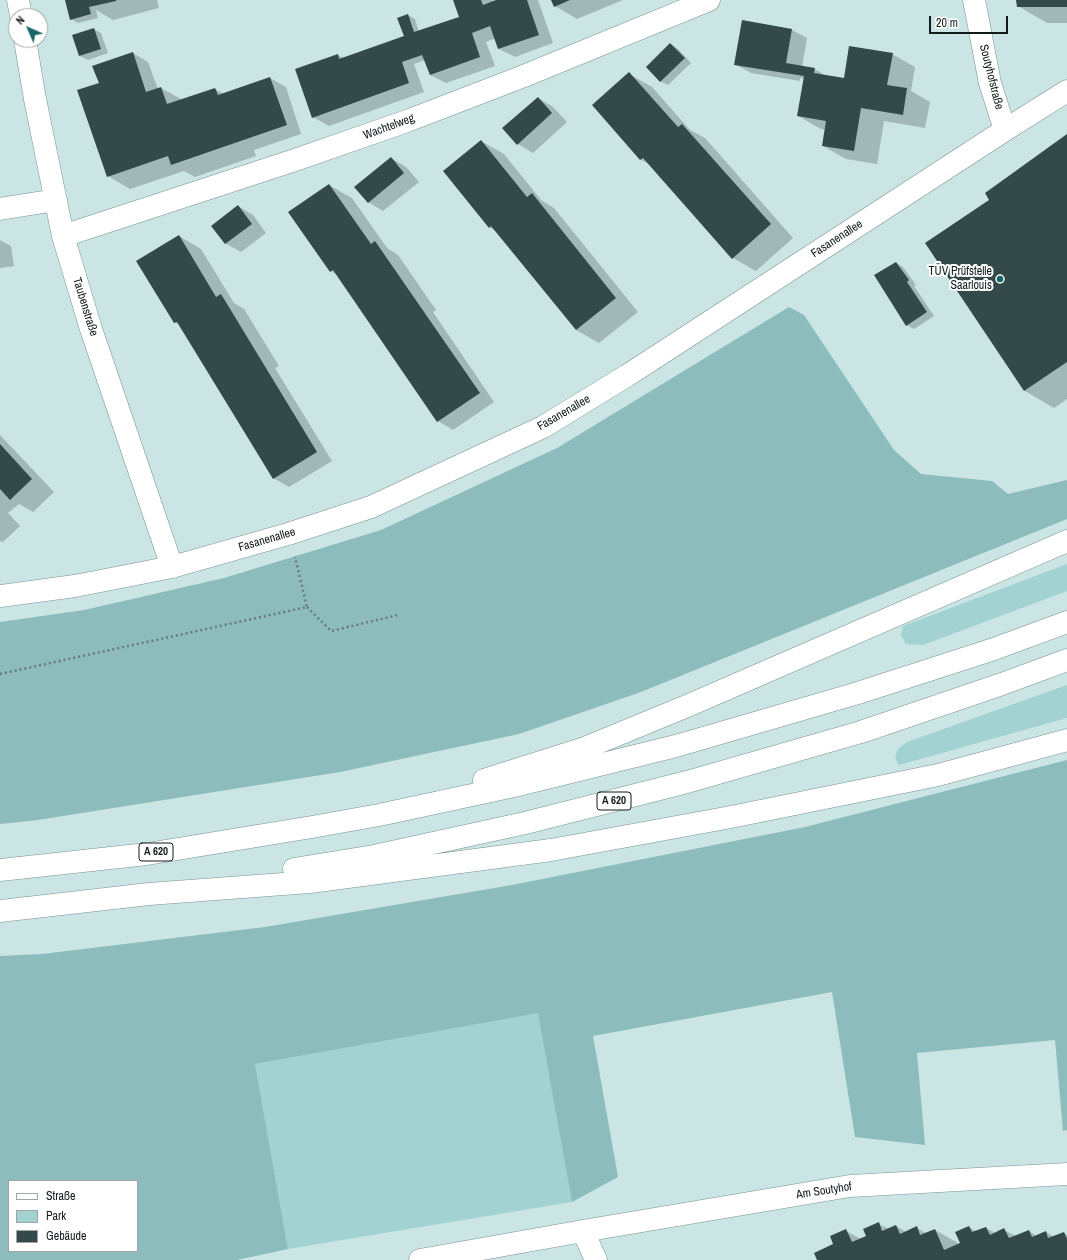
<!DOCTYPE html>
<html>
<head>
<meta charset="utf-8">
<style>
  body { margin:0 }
  #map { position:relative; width:1067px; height:1260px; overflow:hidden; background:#cbe5e5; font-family:"Archivo Narrow",sans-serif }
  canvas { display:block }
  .legend { position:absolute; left:8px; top:1180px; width:130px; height:72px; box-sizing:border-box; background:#fff; border:1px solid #a0a4a4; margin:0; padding:5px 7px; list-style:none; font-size:12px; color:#121b1b }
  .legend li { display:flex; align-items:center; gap:8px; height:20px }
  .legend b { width:20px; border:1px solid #a0a4a4 }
  .north { position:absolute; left:8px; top:8px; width:40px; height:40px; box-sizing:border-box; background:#fff; border:1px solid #a0a4a4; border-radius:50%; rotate:315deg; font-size:11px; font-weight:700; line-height:16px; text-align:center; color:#121b1b }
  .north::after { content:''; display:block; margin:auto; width:14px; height:18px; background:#186666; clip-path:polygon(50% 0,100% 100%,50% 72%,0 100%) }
  .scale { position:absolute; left:929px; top:16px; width:79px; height:18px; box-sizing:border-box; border:2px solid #121b1b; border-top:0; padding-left:5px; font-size:12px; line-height:14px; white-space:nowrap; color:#121b1b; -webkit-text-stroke:3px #fff; paint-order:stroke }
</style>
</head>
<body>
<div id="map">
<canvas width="1067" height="1260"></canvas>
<ul class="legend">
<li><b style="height:5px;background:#fff"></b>Straße</li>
<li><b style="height:11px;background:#a2d2d1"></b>Park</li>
<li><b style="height:11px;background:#344a4a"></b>Gebäude</li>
</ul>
<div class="north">N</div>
<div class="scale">20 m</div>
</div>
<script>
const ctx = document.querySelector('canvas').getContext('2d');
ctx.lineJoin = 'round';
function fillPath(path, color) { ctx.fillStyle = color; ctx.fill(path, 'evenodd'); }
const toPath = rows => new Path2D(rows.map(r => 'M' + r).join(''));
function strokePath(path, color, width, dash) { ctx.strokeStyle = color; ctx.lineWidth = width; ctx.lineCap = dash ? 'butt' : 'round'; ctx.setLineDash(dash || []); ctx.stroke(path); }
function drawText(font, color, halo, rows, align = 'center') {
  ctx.font = font + ' "Archivo Narrow",sans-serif'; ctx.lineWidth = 4; ctx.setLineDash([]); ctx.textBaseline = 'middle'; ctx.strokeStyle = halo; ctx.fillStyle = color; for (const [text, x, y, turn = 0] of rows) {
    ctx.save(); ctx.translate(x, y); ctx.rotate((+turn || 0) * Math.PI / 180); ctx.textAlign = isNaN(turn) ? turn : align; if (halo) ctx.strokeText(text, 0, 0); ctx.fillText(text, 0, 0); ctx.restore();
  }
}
fillPath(toPath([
  [1067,564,1067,591,923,645,906,644,901,635,903,626],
  [1067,685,1067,718,899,765,895,758,898,749,907,742],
  [539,1012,572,1202,288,1249,255,1064]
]), '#a2d2d1');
fillPath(toPath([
  [789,307,804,315,894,450,921,474,992,481,1008,494,1067,480,1067,519,641,692,519,734,340,772,38,820,0,824,0,622,84,610,224,578,381,530,557,448],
  [1067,760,1067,1130,1063,1131,1055,1040,917,1053,925,1145,855,1137,832,992,593,1036,618,1177,572,1202,538,1013,255,1064,288,1249,237,1260,0,1260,0,956,42,954,265,927,512,885,805,827],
  [9,1181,137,1181,137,1251,9,1251]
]), '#8cbcbb');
fillPath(toPath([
  [66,0,157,0,159,8,113,20,96,10,98,18,78,23,71,19],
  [454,0,493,0,493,2,499,0,538,0,553,43,515,57,499,49,496,38,486,42,495,66,446,83,430,75,425,60,414,64,424,92,329,126,313,117,337,55,344,58,405,36,408,15,415,19,419,32,460,17],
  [552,0,623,0,577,19,555,6],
  [1017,0,1067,0,1067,23,1047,23,1018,6],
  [94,29,101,33,108,53,88,60,80,56,74,35],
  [792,30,807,38,802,67,814,69,822,73,822,75,845,79,892,54,915,67,911,91,930,102,925,128,884,121,877,164,846,159,823,146,826,130,821,129,798,116,805,79,800,78,800,81,751,73,735,64],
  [671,44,678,49,691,63,668,85,660,81],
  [133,53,148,62,158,89,161,88,183,100,215,89,224,94,270,78,286,87,301,134,254,150,256,156,195,177,184,171,130,189,108,176,100,84],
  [629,74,652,87,690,130,705,138,793,238,756,271,733,258,651,165,641,160,593,105],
  [538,98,553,107,567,122,533,153,518,144],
  [1067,135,1067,399,1054,408,1025,391,926,243,991,200],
  [481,141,504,154,541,200,554,208,638,312,599,343,576,330,498,232,489,227],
  [391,158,406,167,419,182,383,211,368,202],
  [329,185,352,198,387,248,398,255,436,310,433,312,494,402,453,430,438,421,337,275,331,271],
  [238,206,253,215,266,233,241,252,225,243],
  [179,236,201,249,234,303,244,309,279,366,275,368,332,461,289,487,273,478,181,326,175,322],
  [0,240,11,246,14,266,0,268],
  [896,263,903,267,916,285,914,286,934,316,914,329,907,325],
  [0,435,54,492,33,512,19,504,8,513,20,526,3,542,0,541],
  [879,1224,889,1229,896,1226,906,1232,917,1228,926,1233,935,1230,958,1243,959,1245,962,1244,969,1227,977,1232,986,1228,995,1233,1004,1230,1016,1236,1029,1231,1036,1236,1046,1232,1054,1237,1064,1233,1067,1235,1067,1260,818,1260,835,1245,846,1231,861,1239,867,1236]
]), '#0003');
fillPath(toPath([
  [65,0,116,0,116,1,89,7,91,14,70,20],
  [453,0,481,0,483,5,496,0,527,0,539,35,498,49,490,26,472,33,480,57,430,75,422,55,402,62,409,83,312,118,295,69,338,54,339,59,404,36,397,18,408,14,414,32,459,17],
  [551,0,570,0,554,7],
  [1016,0,1067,0,1067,7,1017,7],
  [742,20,792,29,786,63,815,68,814,73,844,78,849,46,893,53,887,85,907,88,903,115,861,108,854,151,822,146,826,121,797,116,804,76,734,65],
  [94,28,101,49,79,56,72,35],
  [670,43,685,58,660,82,646,67],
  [133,52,146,92,161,87,167,104,215,88,218,95,270,77,287,125,171,165,168,156,107,177,77,90,99,83,92,66],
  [629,72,678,127,682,124,771,224,732,259,643,158,640,160,592,105],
  [538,97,552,113,517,145,502,128],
  [1067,134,1067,362,1024,391,925,243,989,200,985,193],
  [481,140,527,197,532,193,616,298,576,330,491,226,489,228,443,171],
  [391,157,404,173,368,203,354,187],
  [329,184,371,244,375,241,480,393,437,422,333,270,330,272,288,212],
  [238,205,252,224,225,244,211,226],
  [179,235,216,297,221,294,317,452,273,479,177,322,174,323,136,261],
  [896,262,909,280,907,282,927,312,906,326,874,275],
  [0,444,32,479,10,500,0,489],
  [879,1222,882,1231,896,1225,900,1234,917,1226,920,1235,935,1229,944,1250,960,1243,955,1232,969,1226,972,1232,986,1227,990,1235,1004,1228,1009,1238,1029,1230,1032,1237,1046,1231,1048,1238,1064,1232,1067,1239,1067,1260,817,1260,814,1253,833,1244,830,1236,846,1229,852,1242,866,1236,863,1229]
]), '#344a4a');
const minor = toPath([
  [18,0,21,16],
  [974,0,990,83,1005,130],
  [25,40,35,99,63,236,91,329,172,567],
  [0,209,56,200],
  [63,236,295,160,407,121,524,76,709,0],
  [0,596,75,586,172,567,288,534,371,507,543,427,628,375,1005,130,1067,91],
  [583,1231,596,1260],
  [420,1260,583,1231,850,1186,1067,1174]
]);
const highway = toPath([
  [484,780,585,748,687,706,1067,541],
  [294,869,374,856,525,823,687,782,861,732,1002,684,1067,660],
  [0,870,147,854,312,827,379,815,514,786,676,746,858,693,994,649,1067,622],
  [0,911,149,894,310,882,551,850,731,817,938,775,1067,740]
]);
strokePath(minor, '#789190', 23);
strokePath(highway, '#789190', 23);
strokePath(toPath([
  [307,607,331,631,398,615],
  [0,674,307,607,295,557]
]), '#697a7a', 2.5, [2, 3]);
strokePath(minor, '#fff', 22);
strokePath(highway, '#fff', 22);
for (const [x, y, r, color] of [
  [1000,279,4,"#186666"]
]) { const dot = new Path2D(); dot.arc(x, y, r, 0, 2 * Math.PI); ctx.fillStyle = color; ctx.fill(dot); strokePath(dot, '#fff', 1.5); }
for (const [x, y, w] of [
  [614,801,34],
  [156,852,34]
]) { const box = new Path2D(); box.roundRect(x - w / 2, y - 9, w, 18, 3); ctx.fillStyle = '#fff'; ctx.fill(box); strokePath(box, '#121b1b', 1); }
drawText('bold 11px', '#121b1b', null, [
  ["A 620",614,801],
  ["A 620",156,852]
]);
drawText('12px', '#121b1b', '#fff', [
  ["Soutyhofstraße",991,77,76],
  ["Wachtelweg",389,127,-20],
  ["Fasanenallee",837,239,-33],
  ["Taubenstraße",85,307,73],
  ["Fasanenallee",564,413,-30],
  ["Fasanenallee",267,540,-16],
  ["Am Soutyhof",824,1191,-9]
]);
drawText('12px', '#121b1b', '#fff', [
  ["TÜV Prüfstelle",992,272],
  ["Saarlouis",992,286]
], 'right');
</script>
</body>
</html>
